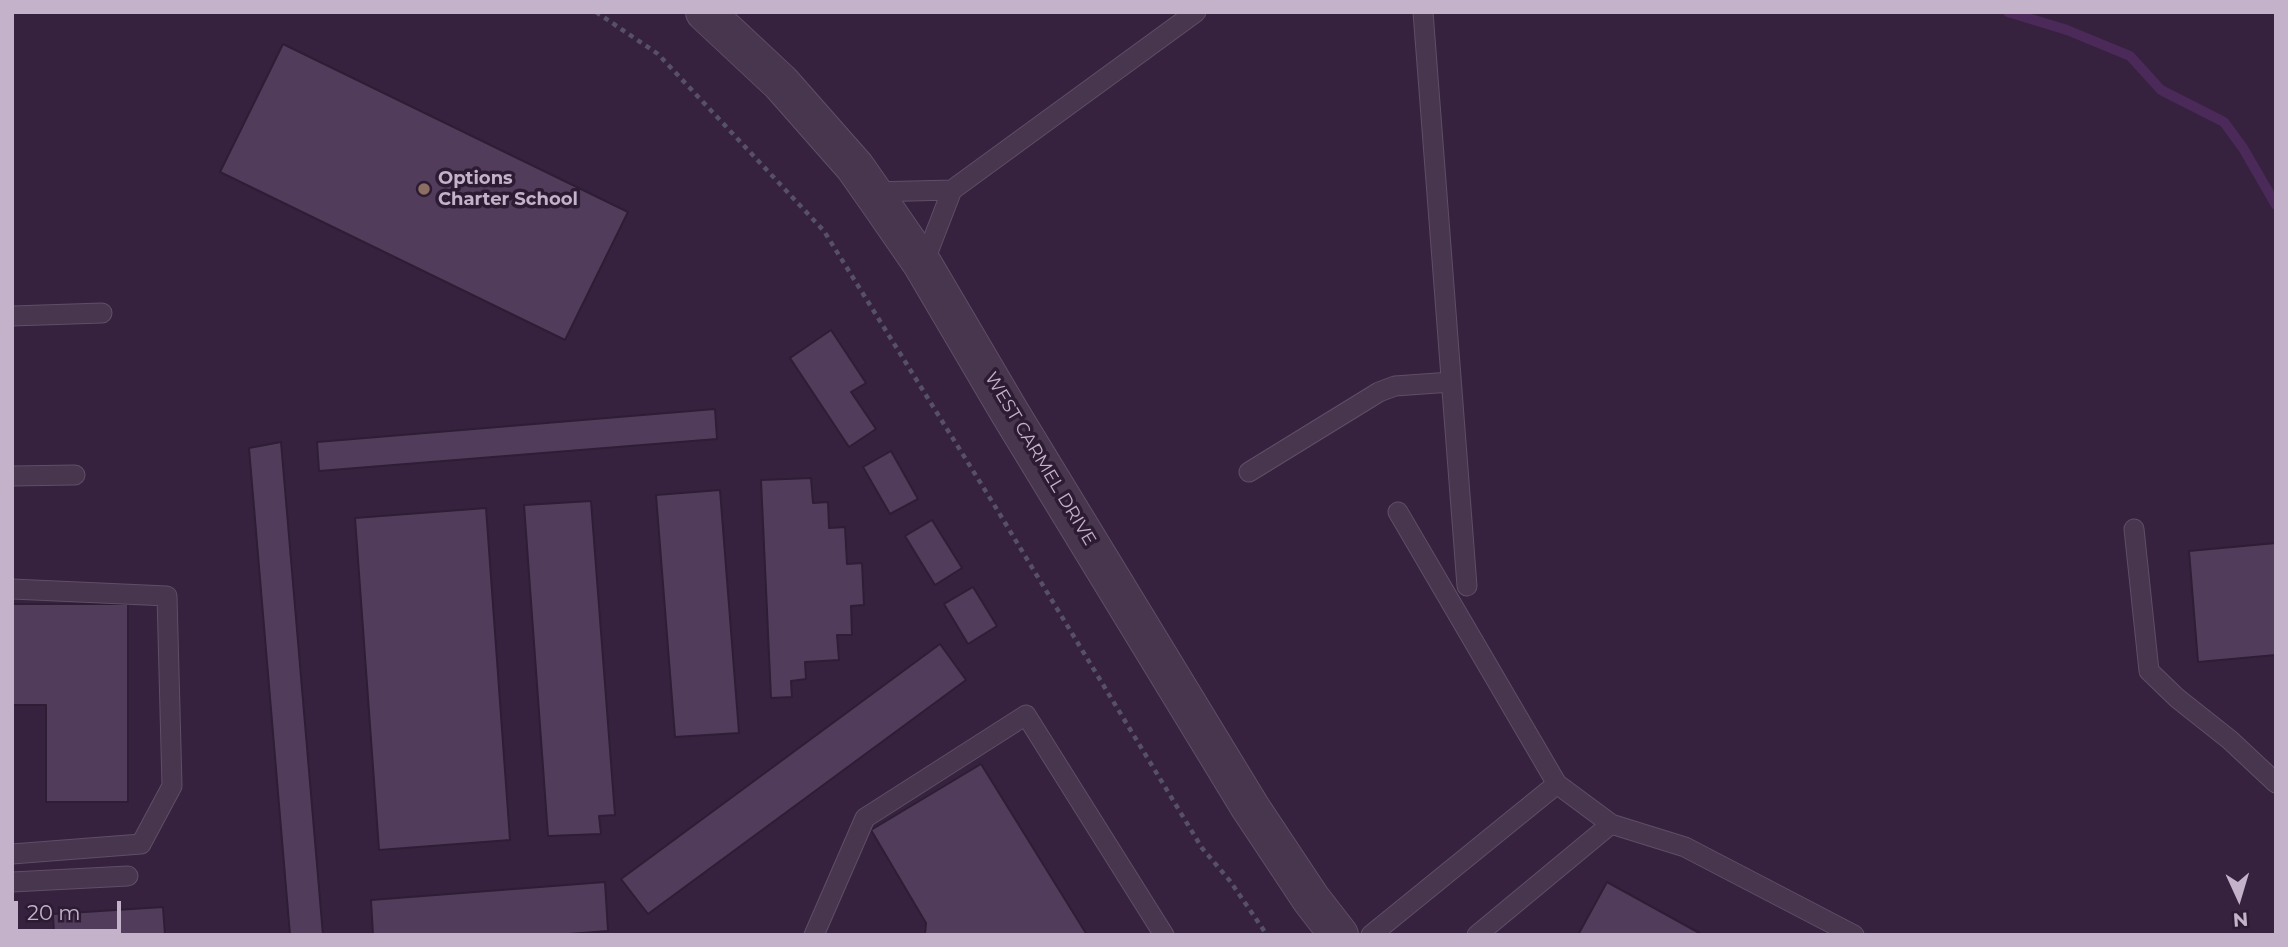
<!DOCTYPE html>
<html>
<head>
<meta charset="utf-8">
<style>
  body { margin:0 }
  #map { position:relative; width:2288px; height:947px; overflow:hidden; background:#36223e; font-family:Montserrat,sans-serif }
  canvas { display:block }
  .frame { position:absolute; inset:0; border:14px solid #c3b2ca; pointer-events:none }
  .north { position:absolute; left:2204px; top:863px; width:70px; height:70px; -webkit-text-stroke:5px #2c1b33; paint-order:stroke; rotate:176deg; font-size:19px; font-weight:700; line-height:28px; text-align:center; color:#c3b2ca }
  .north::after { content:''; display:block; margin:auto; width:24px; height:32px; background:#c3b2ca; clip-path:polygon(50% 0,100% 100%,50% 72%,0 100%) }
  .scale { position:absolute; left:14px; top:901px; width:107px; height:32px; box-sizing:border-box; border:4px solid #c3b2ca; border-top:0; padding-left:9px; font-size:21px; line-height:24px; white-space:nowrap; color:#c3b2ca; -webkit-text-stroke:5px #2c1b33; paint-order:stroke }
</style>
</head>
<body>
<div id="map">
<canvas width="2288" height="947"></canvas>
<div class="frame"></div>
<div class="north">N</div>
<div class="scale">20 m</div>
</div>
<script>
const ctx = document.querySelector('canvas').getContext('2d');
ctx.lineJoin = 'round';
const toPath = rows => new Path2D(rows.map(r => 'M' + r).join(''));
function strokePath(path, color, width, dash) { ctx.strokeStyle = color; ctx.lineWidth = width; ctx.lineCap = dash ? 'butt' : 'round'; ctx.setLineDash(dash || []); ctx.stroke(path); }
function fillPath(path, color) { ctx.fillStyle = color; ctx.fill(path, 'evenodd'); }
function drawText(font, color, halo, rows, align = 'center') {
  ctx.font = font + ' Montserrat,sans-serif'; ctx.lineWidth = 7; ctx.setLineDash([]); ctx.textBaseline = 'middle'; ctx.strokeStyle = halo; ctx.fillStyle = color; for (const [text, x, y, turn = 0] of rows) {
    ctx.save(); ctx.translate(x, y); ctx.rotate((+turn || 0) * Math.PI / 180); ctx.textAlign = isNaN(turn) ? turn : align; if (halo) ctx.strokeText(text, 0, 0); ctx.fillText(text, 0, 0); ctx.restore();
  }
}
strokePath(toPath([
  [2008,12,2067,30,2130,56,2161,90,2224,122,2243,148,2276,205]
]), '#4b2a5a', 10);
const building = toPath([
  [283,44,628,212,565,340,220,172,283,44],
  [831,330,866,383,851,392,876,429,849,447,790,358,831,330],
  [715,409,717,439,319,471,317,442,715,409],
  [281,442,323,935,290,935,249,448,281,442],
  [891,451,918,499,890,514,863,467,891,451],
  [811,478,813,503,828,502,829,528,845,527,847,564,862,563,864,605,851,606,852,635,837,635,839,660,805,662,806,679,791,681,792,697,771,698,761,480,811,478],
  [720,490,739,733,675,737,656,495,720,490],
  [591,501,615,815,599,816,601,834,548,836,524,505,591,501],
  [486,508,510,840,379,850,355,518,486,508],
  [932,520,962,568,935,585,905,536,932,520],
  [2276,543,2276,655,2198,662,2189,551,2276,543],
  [973,587,997,626,968,644,944,604,973,587],
  [12,604,128,604,128,802,46,802,46,705,12,705,12,604],
  [940,644,966,680,648,914,621,879,940,644],
  [981,764,1087,935,925,935,926,923,871,830,981,764],
  [605,882,608,931,555,935,373,935,371,900,605,882],
  [1607,882,1703,935,1578,935,1607,882],
  [163,907,165,935,54,935,53,914,163,907]
]);
fillPath(building, '#523c5c');
strokePath(building, '#2e1d35', 2);
const service = toPath([
  [1423,12,1467,586],
  [872,192,952,190,1196,12],
  [923,265,952,190],
  [12,316,102,313],
  [1249,472,1379,392,1395,386,1451,382],
  [12,476,75,475],
  [2134,529,2149,671,2177,698,2230,740,2276,783],
  [12,589,167,596,172,786,141,844,12,854],
  [1557,784,1611,824],
  [12,882,128,876],
  [814,935,865,818,1026,715,1164,935],
  [1371,935,1557,784,1398,512],
  [1477,935,1611,824,1685,847,1854,935]
]);
const tertiary = toPath([
  [705,12,781,83,855,167,883,207,923,265,1010,413,1250,807,1311,899,1339,935]
]);
strokePath(service, '#5f4e66', 21);
strokePath(tertiary, '#5f4e66', 40);
strokePath(toPath([
  [596,12,658,54,824,231,993,503,1202,848,1230,881,1267,935]
]), '#575069', 4.5, [5, 5]);
strokePath(service, '#47364e', 19);
strokePath(tertiary, '#47364e', 38);
for (const [x, y, r, color] of [
  [424,189,7,"#8d6e63"]
]) { const dot = new Path2D(); dot.arc(x, y, r, 0, 2 * Math.PI); ctx.fillStyle = color; ctx.fill(dot); strokePath(dot, '#2c1b33', 2.5); }
drawText('bold 18px', '#c3b2ca', '#2c1b33', [
  ["Options",438,179],
  ["Charter School",438,200]
], 'left');
drawText('18px', '#c3b2ca', '#2c1b33', [
  ["WEST CARMEL DRIVE",1040,459,59]
]);
</script>
</body>
</html>
